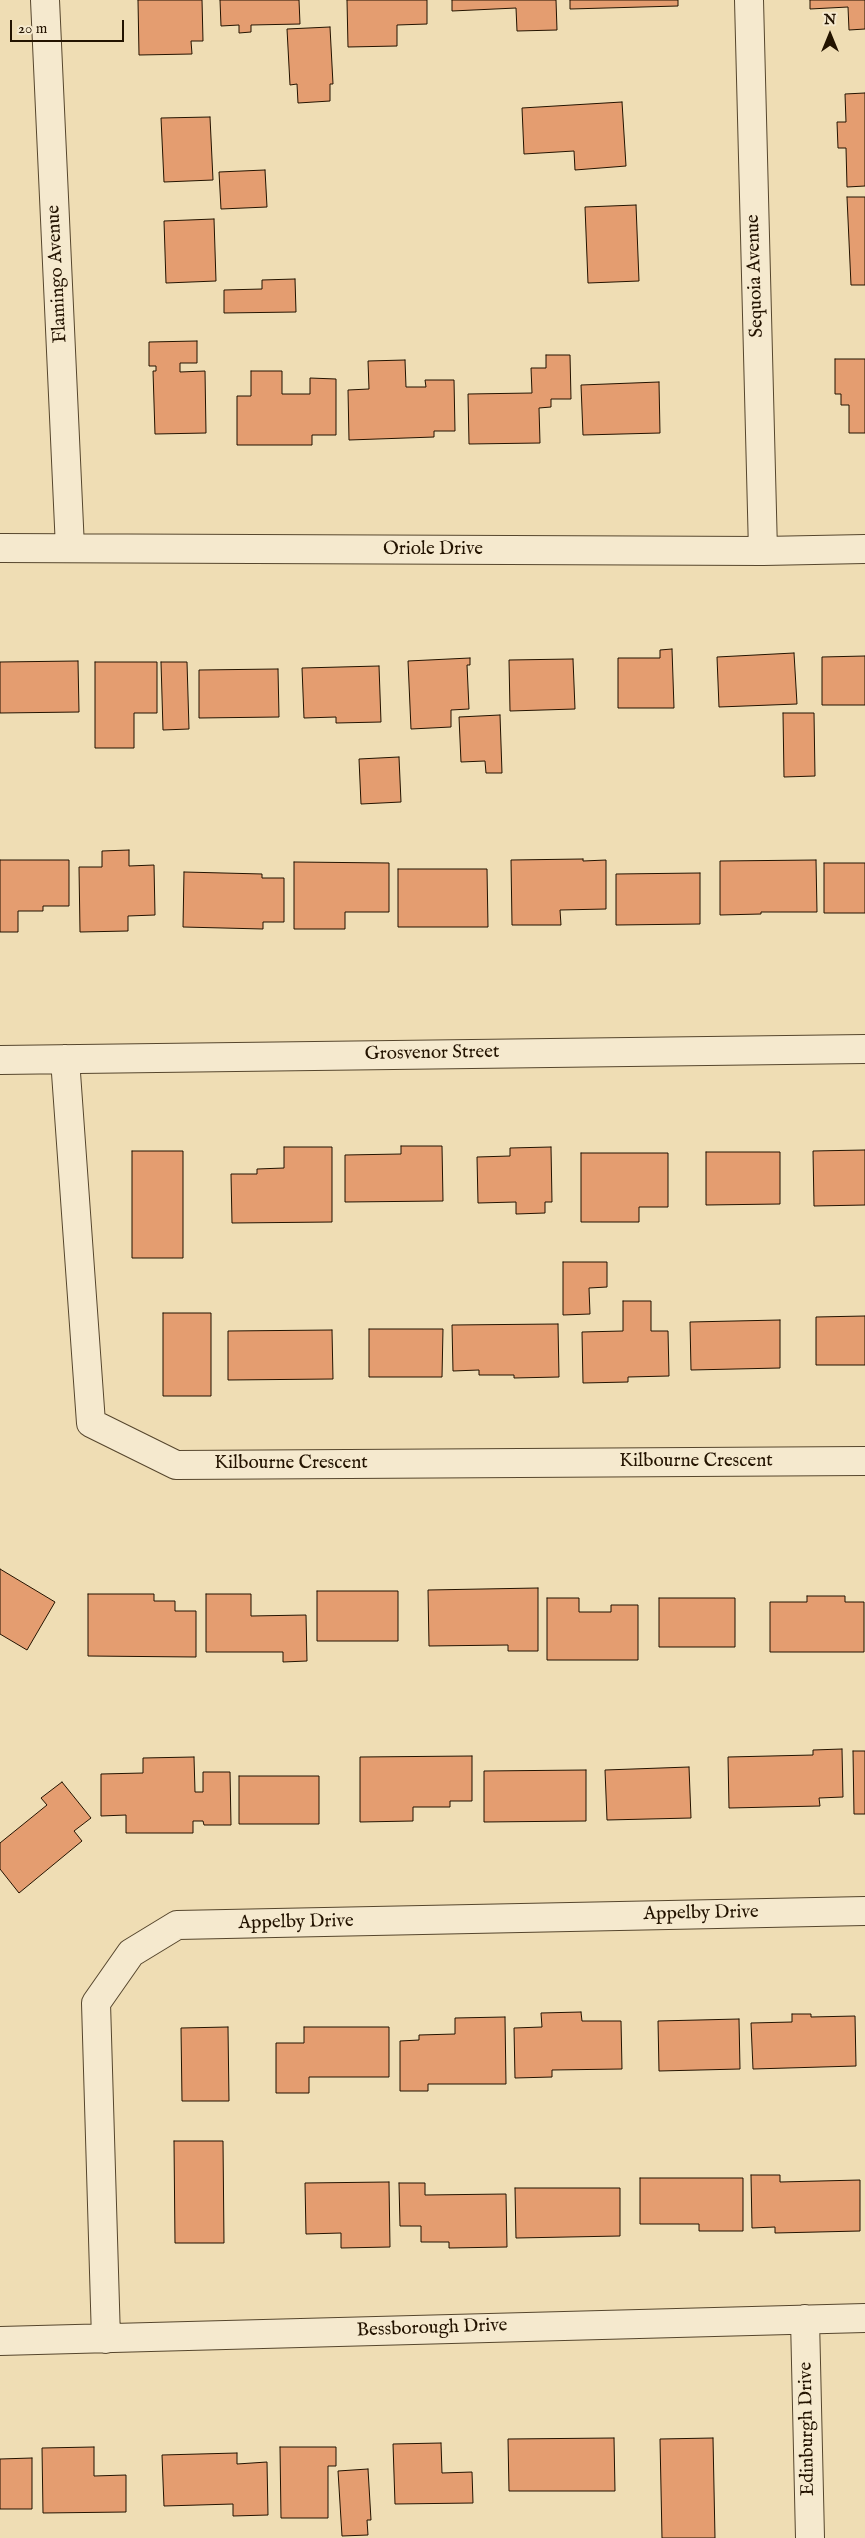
<!DOCTYPE html>
<html>
<head>
<meta charset="utf-8">
<style>
  body { margin:0 }
  #map { position:relative; width:865px; height:2538px; overflow:hidden; background:#efddb4; font-family:"IM FELL English",serif }
  canvas { display:block }
  .north { position:absolute; left:805px; top:10px; width:50px; height:50px; -webkit-text-stroke:4px #f5e9ce; paint-order:stroke; rotate:0deg; font-size:14px; font-weight:700; line-height:20px; text-align:center; color:#231300 }
  .north::after { content:''; display:block; margin:auto; width:18px; height:22px; background:#231300; clip-path:polygon(50% 0,100% 100%,50% 72%,0 100%) }
  .scale { position:absolute; left:10px; top:20px; width:114px; height:22px; box-sizing:border-box; border:2px solid #231300; border-top:0; padding-left:6px; font-size:15px; line-height:18px; white-space:nowrap; color:#231300; -webkit-text-stroke:4px #f5e9ce; paint-order:stroke }
</style>
</head>
<body>
<div id="map">
<canvas width="865" height="2538"></canvas>
<div class="north">N</div>
<div class="scale">20 m</div>
</div>
<script>
const ctx = document.querySelector('canvas').getContext('2d');
ctx.lineJoin = 'round';
function fillPath(path, color) { ctx.fillStyle = color; ctx.fill(path, 'evenodd'); }
const toPath = rows => new Path2D(rows.map(r => 'M' + r).join(''));
function strokePath(path, color, width, dash) { ctx.strokeStyle = color; ctx.lineWidth = width; ctx.lineCap = dash ? 'butt' : 'round'; ctx.setLineDash(dash || []); ctx.stroke(path); }
function drawText(font, color, halo, rows, align = 'center') {
  ctx.font = font + ' "IM FELL English",serif'; ctx.lineWidth = 4; ctx.setLineDash([]); ctx.textBaseline = 'middle'; ctx.strokeStyle = halo; ctx.fillStyle = color; for (const [text, x, y, turn = 0] of rows) {
    ctx.save(); ctx.translate(x, y); ctx.rotate((+turn || 0) * Math.PI / 180); ctx.textAlign = isNaN(turn) ? turn : align; if (halo) ctx.strokeText(text, 0, 0); ctx.fillText(text, 0, 0); ctx.restore();
  }
}
const building = toPath([
  [138,0,202,0,203,41,191,41,192,54,139,55,138,0],
  [220,0,299,0,300,24,251,25,251,32,239,33,239,25,221,26,220,0],
  [347,0,427,0,427,24,397,25,397,46,348,47,347,0],
  [452,0,556,0,557,30,517,31,516,8,452,11,452,0],
  [570,0,678,0,678,6,570,9,570,0],
  [810,0,865,0,865,29,849,30,848,7,810,9,810,0],
  [330,27,333,84,330,84,330,101,298,103,297,84,290,85,287,29,330,27],
  [865,93,865,186,847,187,846,148,838,148,837,122,846,122,845,94,865,93],
  [622,102,626,166,575,170,574,151,524,154,522,108,622,102],
  [210,117,213,180,164,182,161,118,210,117],
  [265,170,267,207,221,209,219,172,265,170],
  [847,197,865,197,865,285,851,285,847,197],
  [636,205,639,281,588,283,585,207,636,205],
  [214,219,216,281,166,283,164,221,214,219],
  [295,279,296,312,224,313,224,290,262,289,262,280,295,279],
  [197,341,197,363,180,363,180,372,205,371,206,433,155,434,153,371,156,371,156,366,149,366,149,342,197,341],
  [546,355,570,355,571,399,551,399,551,407,539,408,540,443,469,444,468,394,532,393,531,368,546,368,546,355],
  [835,359,865,359,865,433,849,433,849,405,841,405,841,394,835,394,835,359],
  [405,360,406,387,426,387,425,380,454,380,455,431,434,431,434,437,349,440,348,390,369,389,368,361,405,360],
  [251,371,282,371,282,394,310,394,310,378,336,379,336,435,312,435,312,445,237,445,237,396,251,396,251,371],
  [659,382,660,433,583,435,581,385,659,382],
  [672,649,674,708,618,708,618,658,660,658,660,650,672,649],
  [794,653,797,704,719,707,717,657,794,653],
  [865,656,865,705,822,705,822,657,865,656],
  [470,658,470,665,467,665,469,709,451,710,451,727,411,729,408,661,470,658],
  [573,659,575,709,510,711,509,660,573,659],
  [78,661,79,712,0,713,0,662,78,661],
  [95,662,157,662,157,713,134,713,134,748,95,748,95,662],
  [161,662,187,662,189,729,163,730,161,662],
  [379,666,381,722,336,723,336,717,304,718,302,668,379,666],
  [278,669,279,717,199,718,199,670,278,669],
  [783,713,814,713,815,776,784,777,783,713],
  [500,715,502,773,486,773,485,761,461,762,459,717,500,715],
  [399,757,401,802,361,804,359,759,399,757],
  [129,850,129,866,154,865,155,915,128,916,128,931,80,932,79,867,102,867,102,851,129,850],
  [583,859,583,861,606,860,606,909,560,910,561,925,512,925,511,860,583,859],
  [0,860,69,860,69,906,43,906,43,911,18,911,18,932,0,932,0,860],
  [816,860,817,912,761,912,761,914,720,915,720,861,816,860],
  [294,862,389,863,389,912,345,912,345,929,294,929,294,862],
  [824,863,865,863,865,913,824,913,824,863],
  [398,869,487,869,488,927,398,927,398,869],
  [184,872,262,874,262,878,284,878,284,922,263,922,263,929,183,927,184,872],
  [700,873,700,924,616,925,616,874,700,873],
  [401,1146,442,1146,443,1201,345,1202,345,1155,401,1154,401,1146],
  [284,1147,332,1147,332,1222,232,1223,231,1174,257,1174,257,1169,284,1168,284,1147],
  [551,1147,552,1202,545,1202,545,1213,516,1214,516,1202,478,1203,477,1157,510,1156,510,1148,551,1147],
  [865,1150,865,1205,814,1206,813,1151,865,1150],
  [132,1151,183,1151,183,1258,132,1258,132,1151],
  [706,1152,780,1152,780,1204,706,1205,706,1152],
  [581,1153,668,1153,668,1207,639,1207,639,1222,581,1222,581,1153],
  [563,1262,607,1262,607,1287,589,1288,590,1314,563,1315,563,1262],
  [623,1301,651,1301,651,1331,668,1331,669,1376,628,1377,628,1382,583,1383,582,1332,623,1331,623,1301],
  [163,1313,211,1313,211,1396,163,1396,163,1313],
  [865,1316,865,1365,816,1365,816,1317,865,1316],
  [780,1320,780,1368,691,1370,690,1322,780,1320],
  [558,1324,559,1377,514,1378,514,1375,479,1375,479,1370,453,1371,452,1325,558,1324],
  [369,1329,443,1329,442,1377,369,1377,369,1329],
  [332,1330,333,1379,228,1380,228,1331,332,1330],
  [0,1569,55,1602,27,1650,0,1634,0,1569],
  [538,1588,538,1651,508,1651,508,1645,429,1646,428,1590,538,1588],
  [317,1591,398,1591,398,1641,317,1641,317,1591],
  [88,1594,154,1594,154,1601,175,1601,175,1611,196,1611,196,1657,88,1656,88,1594],
  [206,1594,251,1594,251,1616,306,1615,307,1661,283,1662,283,1652,206,1652,206,1594],
  [807,1596,845,1596,845,1602,864,1602,864,1652,770,1652,770,1602,807,1602,807,1596],
  [547,1598,579,1598,579,1612,611,1612,611,1605,638,1605,638,1660,547,1660,547,1598],
  [659,1598,735,1598,735,1647,659,1647,659,1598],
  [842,1749,843,1797,819,1798,820,1806,729,1808,728,1757,813,1755,813,1750,842,1749],
  [853,1751,865,1751,865,1814,854,1814,853,1751],
  [472,1756,472,1801,450,1801,450,1807,413,1807,413,1821,360,1822,360,1757,472,1756],
  [194,1757,195,1792,203,1792,203,1772,230,1772,231,1825,204,1825,203,1821,193,1821,193,1833,126,1833,126,1815,101,1816,101,1774,143,1773,143,1758,194,1757],
  [689,1767,691,1818,607,1820,605,1770,689,1767],
  [586,1770,586,1821,484,1822,484,1771,586,1770],
  [239,1776,319,1776,319,1824,239,1824,239,1776],
  [62,1782,91,1818,74,1831,82,1841,19,1893,0,1869,0,1843,47,1805,41,1798,62,1782],
  [581,2012,582,2021,621,2021,622,2069,552,2070,552,2077,515,2078,514,2028,542,2027,541,2013,581,2012],
  [792,2014,811,2014,811,2017,855,2016,856,2066,753,2069,751,2023,792,2022,792,2014],
  [505,2017,506,2084,428,2084,428,2091,400,2091,400,2041,419,2040,419,2035,455,2034,455,2018,505,2017],
  [739,2019,740,2069,659,2071,658,2021,739,2019],
  [228,2027,229,2101,182,2101,181,2028,228,2027],
  [304,2027,389,2027,389,2077,309,2077,309,2093,276,2093,276,2043,304,2043,304,2027],
  [174,2141,223,2141,224,2243,175,2243,174,2141],
  [751,2175,780,2175,780,2182,860,2180,860,2231,775,2233,775,2227,752,2228,751,2175],
  [640,2178,743,2178,743,2231,699,2231,699,2224,640,2224,640,2178],
  [389,2182,390,2247,341,2248,341,2233,306,2234,305,2183,389,2182],
  [399,2183,425,2183,425,2195,506,2194,507,2247,449,2248,449,2242,421,2242,421,2226,400,2226,399,2183],
  [515,2188,620,2188,620,2236,516,2238,515,2188],
  [614,2438,615,2491,509,2491,508,2439,614,2438],
  [713,2438,715,2538,662,2538,660,2439,713,2438],
  [441,2443,442,2473,472,2472,473,2503,395,2504,393,2444,441,2443],
  [94,2447,94,2476,126,2475,126,2512,43,2513,42,2448,94,2447],
  [280,2447,336,2447,336,2466,328,2466,328,2518,281,2518,280,2447],
  [237,2453,237,2464,267,2462,268,2515,233,2516,233,2504,164,2506,162,2455,237,2453],
  [32,2458,32,2509,0,2509,0,2459,32,2458],
  [368,2469,371,2520,367,2520,368,2535,342,2536,338,2471,368,2469]
]);
fillPath(building, '#e49d70');
strokePath(building, '#231300', 1);
const minor = toPath([
  [45,0,70,548],
  [749,0,763,551],
  [0,548,763,551,865,549],
  [65,1059,91,1423,176,1465,865,1461],
  [0,1060,865,1049],
  [805,2319,810,2538],
  [106,2339,96,2003,131,1953,177,1925,865,1911],
  [0,2341,865,2318]
]);
strokePath(minor, '#56462d', 30);
strokePath(minor, '#f5e9ce', 28);
drawText('19px', '#231300', '#f5e9ce', [
  ["Flamingo Avenue",58,274,-93],
  ["Sequoia Avenue",756,276,-92],
  ["Oriole Drive",433,550],
  ["Grosvenor Street",432,1054,-1],
  ["Kilbourne Crescent",696,1462],
  ["Kilbourne Crescent",291,1464],
  ["Appelby Drive",701,1914,-1],
  ["Appelby Drive",296,1923,-1],
  ["Bessborough Drive",432,2329,-2],
  ["Edinburgh Drive",808,2429,-91]
]);
</script>
</body>
</html>
